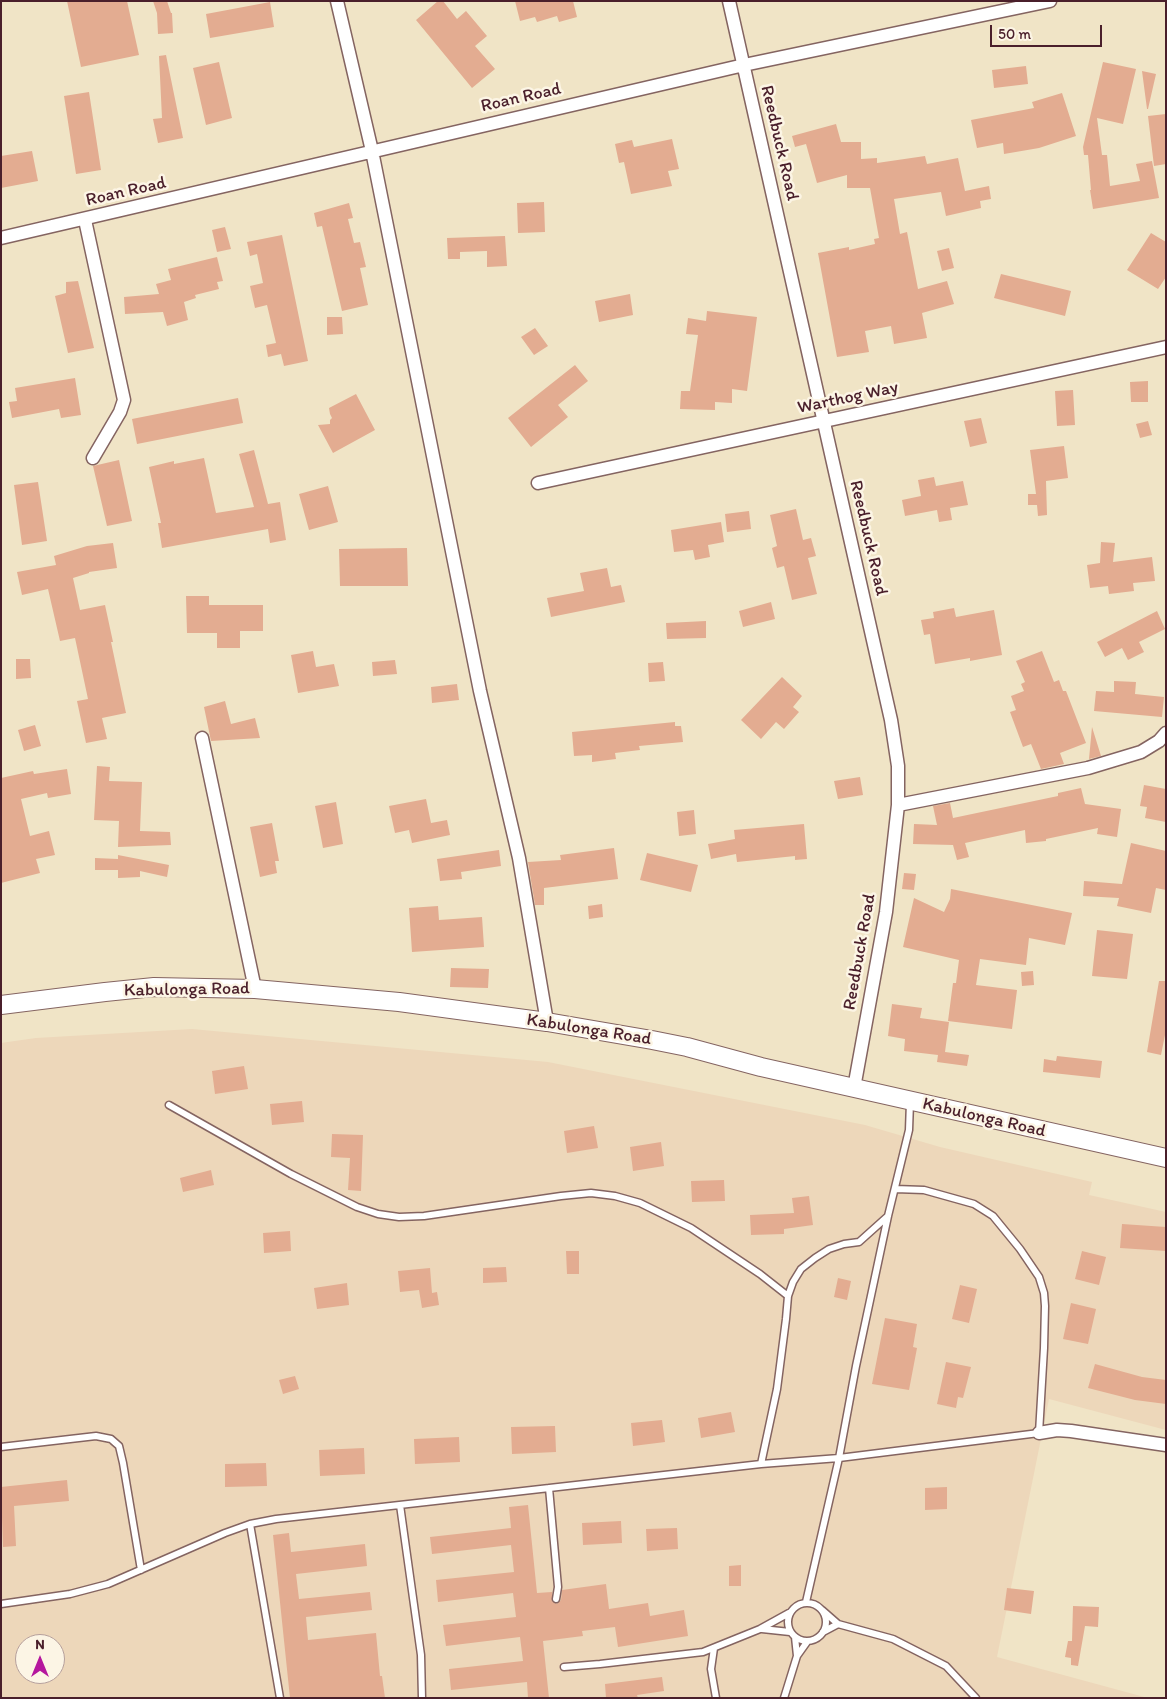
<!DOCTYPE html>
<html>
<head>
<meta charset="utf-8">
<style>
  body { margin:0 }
  #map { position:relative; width:1167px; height:1699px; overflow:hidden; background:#f0e4c6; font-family:Itim,sans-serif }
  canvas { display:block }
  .frame { position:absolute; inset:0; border:2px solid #4a1f2b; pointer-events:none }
  .north { position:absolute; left:15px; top:1634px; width:50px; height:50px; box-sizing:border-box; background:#fcf5e5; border:1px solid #b59f9b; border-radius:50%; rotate:0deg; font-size:14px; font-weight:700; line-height:20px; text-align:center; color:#4a1f2b }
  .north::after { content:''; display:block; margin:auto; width:18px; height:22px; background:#b5179e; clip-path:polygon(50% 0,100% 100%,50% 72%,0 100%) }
  .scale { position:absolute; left:990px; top:25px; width:112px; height:22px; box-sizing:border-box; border:2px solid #4a1f2b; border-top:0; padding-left:6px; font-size:15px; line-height:18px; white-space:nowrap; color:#4a1f2b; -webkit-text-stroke:4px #fcf5e5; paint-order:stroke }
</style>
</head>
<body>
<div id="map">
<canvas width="1167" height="1699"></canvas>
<div class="frame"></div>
<div class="north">N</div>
<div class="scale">50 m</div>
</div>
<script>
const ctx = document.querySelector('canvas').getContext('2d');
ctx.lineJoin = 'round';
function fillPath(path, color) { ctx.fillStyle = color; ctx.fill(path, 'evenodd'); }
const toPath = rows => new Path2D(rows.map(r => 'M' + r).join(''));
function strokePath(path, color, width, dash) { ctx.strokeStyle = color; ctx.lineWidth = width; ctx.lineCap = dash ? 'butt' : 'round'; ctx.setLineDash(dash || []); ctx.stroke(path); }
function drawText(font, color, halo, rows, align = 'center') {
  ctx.font = font + ' Itim,sans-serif'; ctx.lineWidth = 5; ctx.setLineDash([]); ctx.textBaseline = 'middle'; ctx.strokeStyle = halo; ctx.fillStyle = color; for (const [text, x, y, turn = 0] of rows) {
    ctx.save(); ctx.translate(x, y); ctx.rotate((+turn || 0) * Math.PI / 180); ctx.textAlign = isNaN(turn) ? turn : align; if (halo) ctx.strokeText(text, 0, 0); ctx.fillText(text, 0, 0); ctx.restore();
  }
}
fillPath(toPath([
  [192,1029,548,1062,865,1125,940,1147,1092,1182,1089,1195,1166,1212,1166,1430,1049,1399,997,1657,1148,1698,1,1698,1,1043,36,1038],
  [25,1644,55,1644,55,1674,25,1674]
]), '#edd7ba');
fillPath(toPath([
  [67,1,127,1,139,55,81,67],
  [153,1,167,1,171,13,172,13,173,33,158,34,157,13],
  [438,1,443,1,457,19,466,11,487,36,475,46,495,69,472,88,416,20],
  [515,1,573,1,577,17,559,22,557,16,537,22,535,17,520,21],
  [270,2,274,27,210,38,206,14],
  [166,55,183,138,158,143,153,119,162,118,159,56],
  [219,62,232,118,206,125,193,68],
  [1103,62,1136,69,1123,124,1097,118,1102,155,1107,155,1110,186,1140,181,1136,164,1152,161,1159,198,1093,209,1090,190,1091,190,1088,155,1084,155,1083,147],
  [1026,66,1028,84,994,88,992,70],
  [1142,71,1156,74,1148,109,1147,109],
  [89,92,101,170,76,174,64,96],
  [1062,93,1076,136,1039,148,1004,154,1003,143,977,148,971,120,1034,108,1032,102],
  [1166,114,1166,164,1154,166,1148,116],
  [836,124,841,142,861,142,861,159,877,158,877,163,925,156,927,164,958,158,965,191,989,186,991,199,980,201,981,208,946,216,941,192,894,199,900,234,907,232,918,289,947,281,954,304,922,313,927,338,894,344,891,326,865,331,869,352,837,357,818,253,849,247,849,250,875,244,874,239,879,238,870,188,847,188,847,175,817,183,806,144,795,147,792,136],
  [672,139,679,169,668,171,672,186,631,194,624,162,619,163,615,144,632,140,634,147],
  [32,151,38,181,1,188,1,156],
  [544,202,545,232,518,233,517,203],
  [349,203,353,218,348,219,354,243,360,242,366,267,360,268,368,305,342,311,322,226,317,227,314,213],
  [225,227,231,249,217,252,212,230],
  [1151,233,1166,242,1166,277,1158,289,1127,270],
  [282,235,308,361,284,366,281,354,268,357,266,345,276,343,267,305,255,308,250,286,263,283,257,254,250,256,247,242],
  [505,236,507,266,487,267,487,251,460,252,460,259,448,259,447,238],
  [949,248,954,268,942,271,937,251],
  [217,257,223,281,217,282,219,289,195,295,196,298,184,302,188,320,167,326,163,312,125,314,124,297,159,294,156,284,171,280,168,269],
  [1001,274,1071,291,1065,316,994,298],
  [78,281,94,348,68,353,55,296,66,293,66,282],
  [630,294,633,315,599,322,595,301],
  [707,311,757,317,747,391,732,389,732,403,715,402,715,410,680,409,681,391,690,391,698,335,686,334,688,318,706,321],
  [327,317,342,317,343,334,327,335],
  [535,328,548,346,534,355,521,337],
  [575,365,588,381,558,405,568,417,531,447,508,418],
  [75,378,81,415,61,418,59,409,12,418,9,402,17,401,15,388],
  [1148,381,1148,402,1131,402,1130,382],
  [1073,390,1075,425,1057,426,1055,391],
  [356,394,375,430,333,453,318,425,330,424,330,420,332,418,330,414,329,408],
  [238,398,243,423,137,444,132,419],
  [981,418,987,443,970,447,964,421],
  [1148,421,1152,435,1140,438,1136,424],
  [1064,446,1068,478,1046,481,1047,515,1038,516,1037,505,1028,505,1028,494,1036,494,1030,450],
  [254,450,268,504,280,502,286,540,270,543,268,529,162,548,158,523,161,523,149,467,174,461,174,464,204,458,216,513,254,507,239,454],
  [119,460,132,521,107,526,93,466],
  [934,477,936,486,963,481,968,505,950,508,952,520,939,522,937,510,905,516,902,500,921,496,918,480],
  [38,482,47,541,22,545,14,485],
  [328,486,338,522,309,530,299,494],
  [796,509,803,540,811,538,816,556,808,558,817,594,792,600,784,566,777,568,772,548,777,546,770,515],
  [749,511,751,529,727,532,725,514],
  [721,522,724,542,708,545,710,557,695,560,693,550,674,552,671,530],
  [1101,542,1115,543,1113,562,1152,557,1155,581,1133,583,1134,591,1109,594,1108,586,1090,588,1087,565,1100,563],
  [113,543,117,568,89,572,89,573,73,578,80,610,105,605,113,642,111,642,126,713,102,718,107,739,86,743,77,701,88,699,75,638,60,641,48,589,22,595,17,572,56,565,54,556,87,546],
  [407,548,408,586,340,586,339,549],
  [607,568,611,587,621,585,625,602,551,617,547,598,584,591,580,573],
  [186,596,209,596,209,605,263,605,263,631,240,631,240,648,217,648,217,633,187,633],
  [771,602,775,619,743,627,739,611],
  [954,608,956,617,994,610,1002,655,970,661,970,658,935,664,930,634,924,635,921,620,934,618,933,612],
  [1157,611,1165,629,1139,642,1144,652,1128,660,1122,648,1105,657,1097,642],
  [706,621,706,638,667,639,666,623],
  [313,651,316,667,334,664,339,686,298,693,291,655],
  [1042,651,1054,682,1059,680,1063,691,1066,691,1086,743,1060,753,1064,764,1041,769,1031,744,1023,747,1010,712,1016,710,1011,696,1024,691,1021,684,1025,682,1016,661],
  [16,659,30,659,31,678,16,679],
  [395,660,397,674,373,676,372,662],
  [663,662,665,681,649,682,648,663],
  [782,677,802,696,793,707,799,712,784,729,776,722,761,739,741,720],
  [1114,681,1136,682,1135,694,1164,697,1162,717,1094,711,1096,691,1114,692],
  [457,684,459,700,432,703,431,687],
  [225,701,231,724,255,718,260,738,211,741,204,707],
  [675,722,675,726,681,726,683,742,639,746,640,750,615,753,616,759,592,762,592,755,574,756,572,732],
  [35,725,41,746,24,751,18,730],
  [1092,727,1101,756,1089,759],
  [97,766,110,767,109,781,142,782,140,831,170,832,171,845,118,847,119,821,94,820],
  [67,769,71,794,48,798,47,793,21,799,30,836,49,831,55,855,36,859,40,873,1,883,1,778,33,771,34,774],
  [860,777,863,795,838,799,834,781],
  [1144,785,1166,789,1166,822,1145,818,1147,807,1140,806],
  [1081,788,1085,804,1121,809,1117,837,1097,834,1098,828,1046,839,1046,841,1026,843,1025,830,965,843,969,857,957,860,953,845,913,844,914,824,937,825,933,806,950,803,953,818,1058,796,1058,793],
  [426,799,431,823,447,820,450,835,412,843,409,830,395,833,389,806],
  [336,802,343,844,323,848,315,806],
  [694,810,696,834,679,836,677,812],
  [272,823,279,861,275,861,277,873,260,877,250,827],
  [804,824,807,859,795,860,795,856,737,862,736,854,711,859,708,844,735,839,734,830],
  [1131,843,1166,851,1166,890,1156,888,1151,913,1117,906,1119,898,1083,896,1084,881,1122,884],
  [614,848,618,879,544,888,544,905,535,905,528,862,561,860,560,855],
  [499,850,501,866,461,872,462,879,440,881,437,859],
  [647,853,698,865,691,892,640,880],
  [118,855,169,865,167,877,140,871,140,877,118,878,118,870,95,870,95,858,118,859],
  [904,873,916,874,914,890,902,889],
  [951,889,1072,913,1065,945,1029,938,1026,965,980,959,976,985,1017,990,1012,1029,948,1021,953,983,956,983,959,960,903,947,914,898,944,912,950,899],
  [602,904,603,917,589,919,588,906],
  [438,906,439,920,482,917,484,947,412,952,409,908],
  [1097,930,1133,934,1127,979,1092,976],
  [451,968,489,969,488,988,450,987],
  [1033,971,1034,985,1022,986,1021,972],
  [1159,981,1166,981,1166,1030,1161,1055,1147,1052],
  [892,1004,922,1008,920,1018,949,1022,945,1052,969,1055,967,1066,937,1062,938,1055,904,1051,905,1039,888,1036],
  [1057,1056,1102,1061,1100,1078,1043,1072,1044,1059,1056,1061],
  [244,1066,248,1089,215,1094,212,1071],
  [302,1101,304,1122,272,1125,270,1104],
  [594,1126,598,1148,567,1153,564,1131],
  [332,1134,363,1135,361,1191,348,1190,350,1158,331,1157],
  [661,1142,664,1166,633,1171,630,1147],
  [211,1170,214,1185,183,1192,180,1178],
  [724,1180,725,1201,692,1202,691,1181],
  [809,1196,813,1225,784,1229,784,1234,751,1235,750,1215,794,1213,792,1198],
  [1122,1224,1166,1227,1166,1251,1120,1248],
  [290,1231,291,1251,264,1253,263,1233],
  [566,1251,579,1251,579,1274,567,1274],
  [1082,1251,1106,1257,1099,1285,1075,1279],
  [506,1267,507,1282,483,1283,483,1268],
  [430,1268,432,1293,437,1292,439,1305,422,1308,419,1290,400,1292,398,1271],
  [838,1278,851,1281,847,1300,834,1297],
  [347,1283,349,1305,317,1309,314,1288],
  [960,1285,977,1289,969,1323,952,1319],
  [1071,1303,1096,1309,1088,1344,1063,1339],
  [885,1318,917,1324,913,1347,917,1348,909,1390,872,1384],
  [946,1362,971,1367,963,1398,958,1397,956,1408,937,1404],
  [1095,1364,1142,1377,1166,1380,1166,1404,1135,1400,1088,1388],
  [295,1376,299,1389,283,1394,279,1380],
  [731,1412,735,1432,701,1438,698,1418],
  [662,1420,665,1442,633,1446,631,1423],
  [555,1426,556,1452,512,1454,511,1427],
  [459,1437,460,1462,415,1464,414,1439],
  [364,1448,365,1474,320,1476,319,1450],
  [266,1463,267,1486,225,1487,225,1464],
  [67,1480,69,1501,14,1506,16,1546,3,1547,1,1487],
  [947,1487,947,1509,925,1510,925,1488],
  [528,1505,537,1593,552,1592,552,1601,557,1604,561,1600,562,1590,606,1584,609,1609,648,1603,650,1616,684,1610,688,1636,618,1647,615,1627,582,1631,583,1636,543,1641,549,1698,528,1698,527,1682,451,1690,449,1669,523,1661,520,1637,446,1646,443,1625,516,1617,513,1593,438,1602,436,1580,514,1572,511,1545,432,1554,430,1537,511,1528,509,1507],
  [621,1521,622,1543,583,1545,582,1523],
  [677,1528,678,1549,647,1551,646,1529],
  [289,1533,291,1552,365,1544,367,1566,296,1574,299,1599,370,1592,372,1610,306,1617,308,1640,376,1633,380,1676,382,1676,385,1698,290,1698,273,1535],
  [741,1565,741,1586,729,1586,729,1566],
  [1007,1588,1034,1591,1031,1614,1004,1610],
  [1073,1606,1099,1607,1098,1627,1085,1626,1078,1666,1071,1665,1071,1658,1065,1657,1068,1641,1072,1641],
  [662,1677,664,1691,637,1695,638,1698,606,1698,605,1684]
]), '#e3ac91');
const lane = toPath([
  [169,1105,291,1174,357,1207,378,1214,399,1217,424,1216,561,1196,591,1193,615,1196,640,1203,691,1228,760,1274,788,1296],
  [1,1447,96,1436,111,1439,119,1446,123,1463,141,1570],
  [761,1464,777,1389,786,1319,788,1296,793,1282,801,1269,815,1258,829,1249,844,1244,859,1242,888,1216],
  [549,1488,558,1587,556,1599],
  [400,1505,421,1655,422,1698],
  [250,1524,280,1698],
  [806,1602,839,1458,856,1366,888,1216,909,1130,910,1102],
  '788 1622a19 19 0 1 1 38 0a19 19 0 1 1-38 0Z',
  [1,1604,70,1594,108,1584,225,1533,250,1524,276,1519,761,1464,839,1458,1039,1433,1044,1348,1045,1306,1044,1293,1039,1277,1020,1249,993,1216,974,1204,924,1190,895,1189],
  [822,1610,838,1624,893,1639,946,1666,976,1698],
  [762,1629,790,1632],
  [823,1632,838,1624],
  [795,1637,797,1656],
  [714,1648,711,1669,716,1698],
  [564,1667,600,1664,703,1652,760,1629,789,1613],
  [784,1698,797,1656,807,1642]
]);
const street = toPath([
  [337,1,372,151,480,691,519,858,547,1022],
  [729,1,891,720,898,766,898,805,886,912,854,1088],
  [85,220,124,400,120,412,93,458],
  [1,238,744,65,1050,1],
  [538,483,1166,347],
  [202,738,255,989],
  [898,805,1088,768,1141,752,1159,741,1166,733],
  [1039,1433,1057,1430,1071,1431,1166,1445]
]);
const secondary = toPath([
  [1,1005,105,992,154,987,255,989,399,1002,547,1022,652,1040,687,1047,761,1067,1166,1158]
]);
strokePath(lane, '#846461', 9);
strokePath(street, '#846461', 15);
strokePath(secondary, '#846461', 20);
strokePath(lane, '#fff', 6);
strokePath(street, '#fff', 12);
strokePath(secondary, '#fff', 18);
drawText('18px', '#4a1f2b', '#fcf5e5', [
  ["Roan Road",521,98,-13],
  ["Reedbuck Road",779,143,77],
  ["Roan Road",126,192,-13],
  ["Warthog Way",848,398,-12],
  ["Reedbuck Road",868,538,77],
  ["Reedbuck Road",860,952,-80],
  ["Kabulonga Road",187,990,-1],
  ["Kabulonga Road",589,1030,9],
  ["Kabulonga Road",984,1118,13]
]);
</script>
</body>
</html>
